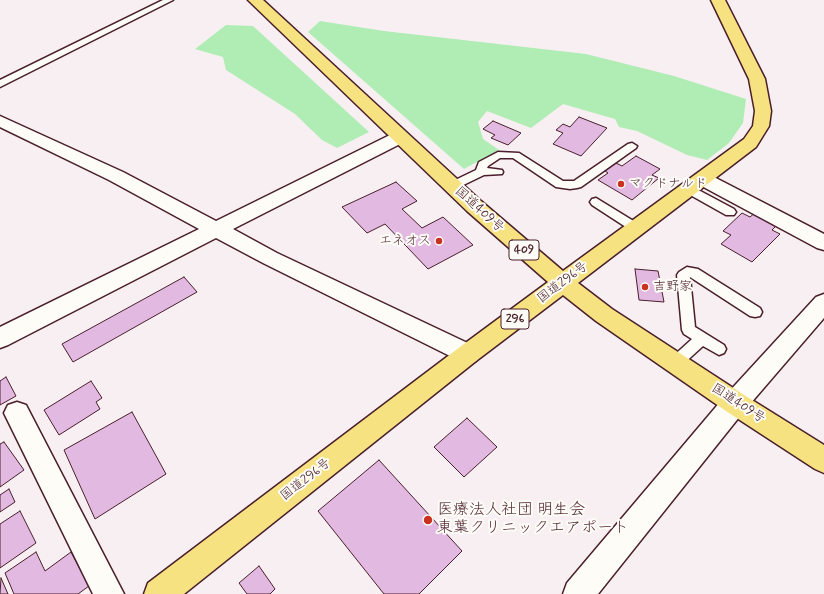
<!DOCTYPE html>
<html>
<head>
<meta charset="utf-8">
<style>
  body { margin:0 }
  canvas { display:block; background:#f8eff2 }
</style>
</head>
<body>
<canvas width="824" height="594"></canvas>
<script>
const ctx = document.querySelector('canvas').getContext('2d');
ctx.lineJoin = 'round';
function fillPath(path, color) { ctx.fillStyle = color; ctx.fill(path, 'evenodd'); }
const toPath = rows => new Path2D(rows.map(r => 'M' + r).join(''));
function strokePath(path, color, width, dash) { ctx.strokeStyle = color; ctx.lineWidth = width; ctx.lineCap = dash ? 'butt' : 'round'; ctx.setLineDash(dash || []); ctx.stroke(path); }
function drawText(font, color, halo, rows, align = 'center') {
  ctx.font = font + ' Mynerve,"Klee One",sans-serif'; ctx.lineWidth = 4; ctx.setLineDash([]); ctx.textBaseline = 'middle'; ctx.strokeStyle = halo; ctx.fillStyle = color; for (const [text, x, y, turn = 0] of rows) {
    ctx.save(); ctx.translate(x, y); ctx.rotate((+turn || 0) * Math.PI / 180); ctx.textAlign = isNaN(turn) ? turn : align; if (halo) ctx.strokeText(text, 0, 0); ctx.fillText(text, 0, 0); ctx.restore();
  }
}
fillPath(toPath([
  [320,21,384,31,586,54,674,76,746,99,743,123,729,143,707,160,687,155,637,131,619,127,615,119,563,104,531,128,487,111,478,122,483,139,499,150,464,169,308,32],
  [226,25,253,26,369,132,337,148,322,140,295,114,226,70,223,57,195,49]
]), '#afedb4');
const building = toPath([
  [579,117,607,128,581,156,553,144,563,133,556,130,563,124,570,127,579,117],
  [493,121,521,133,508,145,491,138,495,135,483,129,493,121],
  [636,156,660,169,652,175,659,178,632,200,598,180,608,173,605,171,616,163,622,166,636,156],
  [396,182,417,201,402,209,422,228,443,217,473,245,428,269,385,224,367,233,342,207,396,182],
  [756,212,778,224,772,230,780,234,752,262,721,244,731,235,723,231,742,213,750,217,756,212],
  [635,269,658,271,664,302,639,300,635,269],
  [184,277,197,292,73,362,62,344,184,277],
  [6,377,16,396,0,405,0,381,6,377],
  [91,381,102,398,96,402,100,409,59,435,44,410,91,381],
  [132,412,166,474,95,519,64,450,132,412],
  [467,418,497,447,464,477,434,447,467,418],
  [4,442,24,470,0,487,0,444,4,442],
  [379,460,462,551,419,594,384,594,318,511,379,460],
  [9,489,15,502,0,512,0,495,9,489],
  [20,511,36,543,0,568,0,524,20,511],
  [36,552,45,571,71,552,89,586,78,594,14,594,5,573,36,552],
  [259,566,275,589,270,594,247,594,239,583,259,566],
  [1,578,8,594,0,594,1,578]
]);
fillPath(building, '#e2b9e0');
strokePath(building, '#4a1f2b', 1);
const lane = toPath([
  [163,0,173,0,0,87,0,80,163,0],
  [632,143,637,146,636,148,581,187,577,188,570,189,556,187,513,158,500,158,488,166,487,168,502,170,503,172,502,174,484,175,453,190,449,189,447,186,449,183,476,170,479,162,498,152,519,153,563,181,574,181,628,144,632,143],
  [689,185,734,209,736,212,734,215,726,215,685,192,683,189,685,186,689,185],
  [596,198,640,225,642,228,640,231,636,232,632,231,592,205,590,202,592,199,596,198],
  [687,267,698,269,760,308,762,312,760,316,755,317,750,316,690,277,695,327,724,345,726,349,724,353,719,355,703,346,680,367,675,369,670,367,668,363,670,359,692,339,684,334,682,330,677,275,679,272,687,267]
]);
const street = toPath([
  [0,116,123,172,216,221,394,133,400,132,406,133,409,137,406,141,233,229,277,253,476,347,480,354,476,361,468,364,460,361,263,263,216,238,8,345,0,348,0,327,199,229,109,180,0,127,0,116],
  [703,173,710,175,824,234,824,250,817,248,696,183,694,179,696,175,703,173],
  [824,294,824,318,744,411,598,594,563,594,567,583,726,395,816,297,824,294],
  [17,402,26,405,124,594,93,594,4,413,8,405,17,402]
]);
const highway = toPath([
  [248,0,263,0,481,201,563,271,744,139,753,126,755,111,749,79,711,0,725,0,765,79,771,111,769,126,756,147,578,283,612,309,744,395,824,445,824,473,815,469,726,411,596,321,563,295,476,361,184,594,144,594,148,583,460,347,548,282,467,211,248,0]
]);
strokePath(lane, '#4a1f2b', 3);
strokePath(street, '#4a1f2b', 3);
strokePath(highway, '#4a1f2b', 3);
fillPath(lane, '#fdfcf7');
fillPath(street, '#fdfcf7');
fillPath(highway, '#f7e281');
for (const [x, y, r, color] of [
  [621,184,4,"#c8321e"],
  [439,241,4,"#c8321e"],
  [645,287,4,"#c8321e"],
  [428,520,5,"#c8321e"]
]) { const dot = new Path2D(); dot.arc(x, y, r, 0, 2 * Math.PI); ctx.fillStyle = color; ctx.fill(dot); strokePath(dot, '#fdfcf7', 1.5); }
for (const [x, y, w] of [
  [524,250,30],
  [515,319,28]
]) { const box = new Path2D(); box.roundRect(x - w / 2, y - 10, w, 20, 3); ctx.fillStyle = '#fdfcf7'; ctx.fill(box); strokePath(box, '#4a1f2b', 1); }
drawText('bold 12px', '#4a1f2b', null, [
  ["409",524,250],
  ["296",515,319]
]);
drawText('13px', '#4a1f2b', '#fdfcf7', [
  ["マクドナルド",629,184],
  ["エネオス",431,241,"right"],
  ["吉野家",653,287]
], 'left');
drawText('13px', '#4a1f2b', '#fdfcf7', [
  ["国道409号",479,210,42],
  ["国道296号",563,283,-37],
  ["国道409号",738,404,33],
  ["国道296号",306,480,-38]
]);
drawText('16px', '#4a1f2b', '#fdfcf7', [
  ["医療法人社団 明生会",437,511],
  ["東葉クリニックエアポート",437,529]
], 'left');
</script>
</body>
</html>
